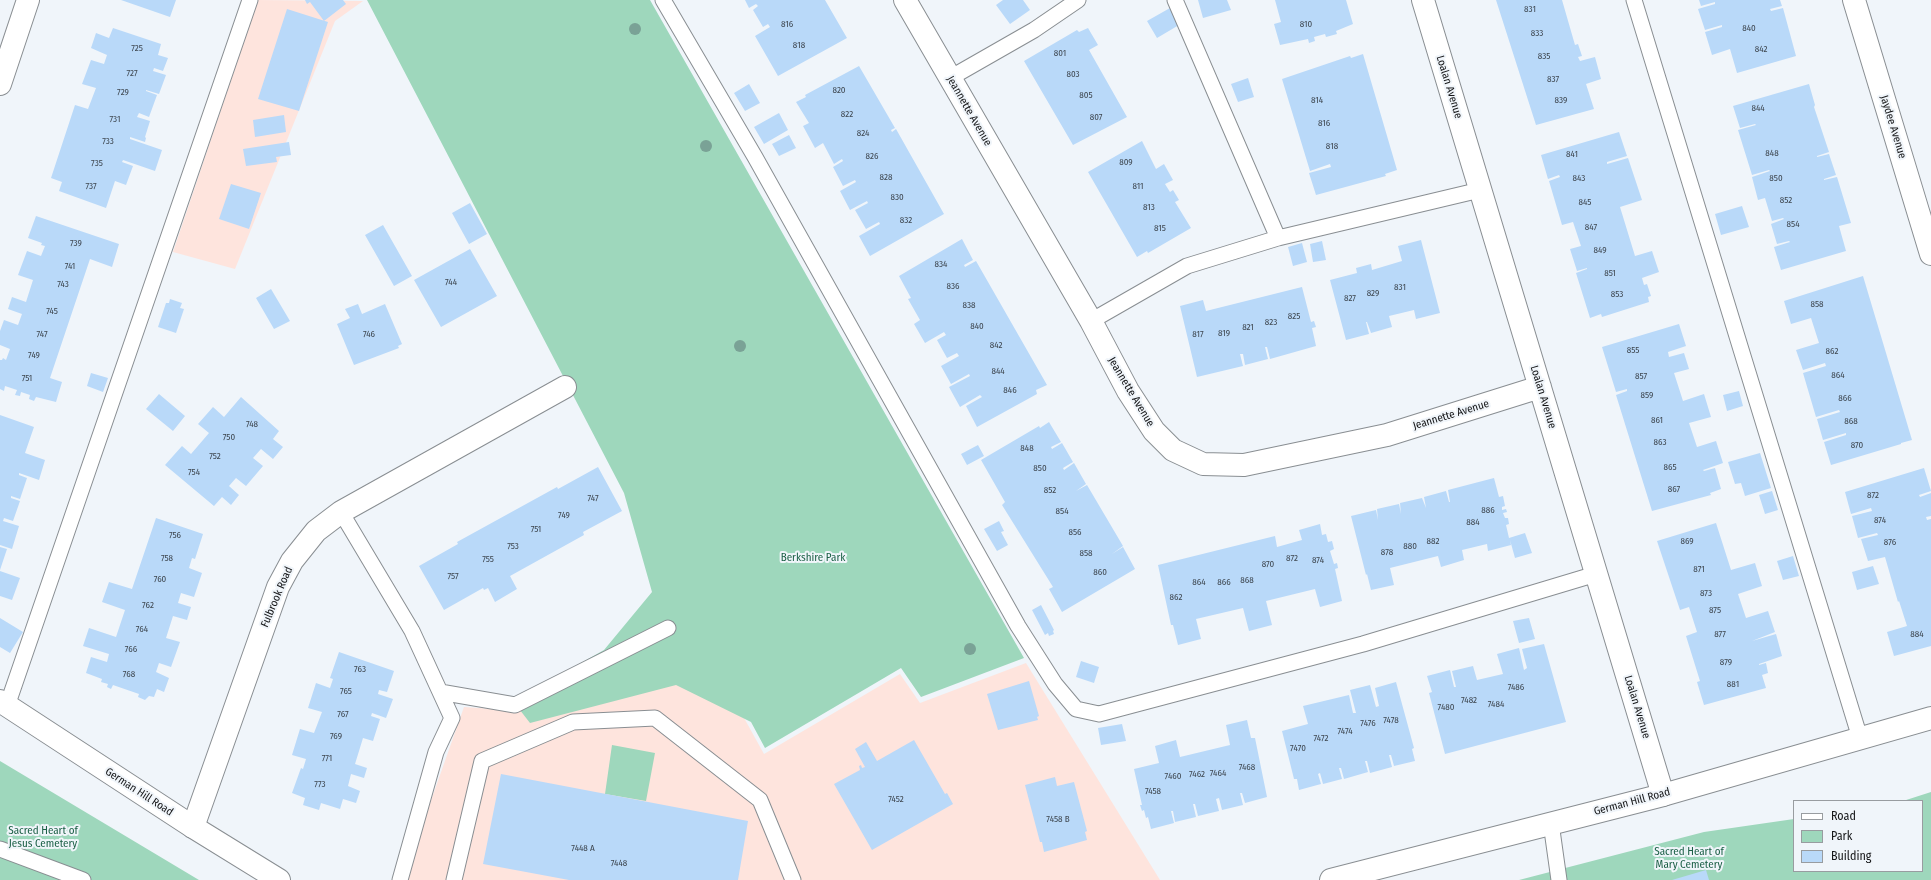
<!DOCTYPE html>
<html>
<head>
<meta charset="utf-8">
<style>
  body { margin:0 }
  #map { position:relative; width:1931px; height:880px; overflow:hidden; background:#f0f5fa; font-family:"Fira Sans Condensed",sans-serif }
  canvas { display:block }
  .legend { position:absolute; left:1793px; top:800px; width:130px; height:72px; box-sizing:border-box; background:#f0f5fa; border:1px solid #989ca0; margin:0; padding:5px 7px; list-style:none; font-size:12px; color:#151618 }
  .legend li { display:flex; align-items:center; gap:8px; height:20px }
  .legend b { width:20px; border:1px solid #989ca0 }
</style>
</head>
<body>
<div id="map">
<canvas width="1931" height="880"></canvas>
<ul class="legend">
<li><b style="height:5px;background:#fff"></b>Road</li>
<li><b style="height:11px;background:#9ed7bc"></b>Park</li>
<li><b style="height:11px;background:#b9d9f9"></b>Building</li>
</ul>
</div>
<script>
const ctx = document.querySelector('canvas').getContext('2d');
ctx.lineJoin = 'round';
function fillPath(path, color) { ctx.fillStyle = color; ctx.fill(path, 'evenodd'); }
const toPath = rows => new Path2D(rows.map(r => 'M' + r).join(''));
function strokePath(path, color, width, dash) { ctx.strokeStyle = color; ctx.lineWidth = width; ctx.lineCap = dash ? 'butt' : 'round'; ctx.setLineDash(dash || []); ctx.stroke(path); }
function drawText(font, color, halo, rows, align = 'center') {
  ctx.font = font + ' "Fira Sans Condensed",sans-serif'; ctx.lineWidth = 4; ctx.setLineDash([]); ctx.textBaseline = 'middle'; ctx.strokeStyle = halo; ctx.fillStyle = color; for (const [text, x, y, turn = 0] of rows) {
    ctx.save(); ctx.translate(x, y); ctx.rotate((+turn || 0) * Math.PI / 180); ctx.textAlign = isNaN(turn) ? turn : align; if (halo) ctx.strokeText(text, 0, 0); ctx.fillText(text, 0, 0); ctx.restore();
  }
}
fillPath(toPath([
  [258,0,363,1,335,21,235,269,173,252],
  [707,651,764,754,900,674,920,703,1026,663,1160,880,403,880,464,707,522,711]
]), '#fee4dd');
fillPath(toPath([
  [367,0,650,0,1024,658,921,697,901,668,765,748,751,722,676,685,530,723,513,701,604,650,652,592,624,493],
  [612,745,655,753,646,801,605,794],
  [0,761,199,880,0,880],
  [1931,792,1931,880,1519,880,1704,832,1794,819,1794,871,1922,871,1922,801,1903,801]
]), '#9ed7bc');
fillPath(toPath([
  [121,0,176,0,170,17],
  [305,0,343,0,346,4,324,21,310,2,307,4],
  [745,0,825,0,847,38,778,76,755,36,770,27,768,24,763,27,753,10,758,6,756,4,749,8],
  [1003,0,1023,0,1030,10,1010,24,996,5],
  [1198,0,1227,0,1231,10,1203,18],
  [1275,0,1346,0,1353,24,1336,31,1337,34,1326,37,1325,34,1314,37,1315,41,1309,43,1308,39,1280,45,1274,24,1281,22],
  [1496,0,1562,0,1575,45,1578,44,1582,56,1578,57,1580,61,1595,57,1601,79,1586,84,1594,109,1536,125],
  [1699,0,1780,0,1782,6,1770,9,1771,11,1783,8,1796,56,1737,73,1730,49,1712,55,1705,32,1722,27,1722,25,1705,30,1698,9,1715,4,1715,2,1701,6],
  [1170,8,1179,25,1157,38,1147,21],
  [287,9,328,22,299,111,258,99],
  [113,28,161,44,158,55,168,58,163,71,154,68,153,71,166,75,159,94,146,90,146,91,157,95,149,117,139,113,137,117,150,121,145,137,146,138,145,142,130,137,130,139,162,150,155,171,123,160,122,162,133,166,126,185,115,181,106,208,59,191,62,182,51,178,75,105,88,109,96,88,82,84,91,60,104,64,107,55,91,48,96,33,109,38],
  [1088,28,1098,45,1089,50,1127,117,1073,145,1024,61,1077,30,1079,32],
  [1363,54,1397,170,1385,174,1386,176,1316,195,1309,173,1331,167,1330,164,1310,171,1282,79,1350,56,1351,58],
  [859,66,895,128,891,130,892,132,896,129,944,214,870,256,859,236,880,224,879,222,866,229,855,210,868,203,867,201,850,210,840,191,856,182,855,180,843,186,833,167,843,161,842,159,834,164,823,143,815,148,803,126,809,123,796,102,806,97,805,95],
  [1248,78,1254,97,1238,102,1231,84],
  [749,84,760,103,745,111,734,93],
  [1809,84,1815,105,1814,107,1829,152,1817,156,1817,157,1829,154,1836,175,1824,179,1824,180,1837,177,1851,223,1839,226,1846,251,1781,270,1774,247,1790,242,1789,241,1777,244,1771,224,1784,219,1783,218,1772,221,1765,198,1758,200,1752,177,1770,171,1769,170,1752,175,1738,130,1756,125,1755,124,1740,128,1733,106],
  [779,113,788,130,764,144,754,127],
  [284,115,286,132,255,137,253,120],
  [1619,132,1627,156,1607,162,1607,164,1628,158,1642,200,1620,207,1635,256,1652,251,1659,272,1642,278,1644,285,1647,284,1651,296,1648,297,1649,302,1602,317,1601,314,1590,318,1576,273,1587,269,1587,268,1577,271,1570,249,1581,246,1573,222,1562,225,1549,181,1560,177,1559,175,1548,179,1541,155],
  [789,135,796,148,779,156,772,144],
  [1142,141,1156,169,1164,164,1173,180,1165,184,1170,192,1173,190,1179,200,1175,202,1191,228,1148,253,1147,251,1137,257,1088,172],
  [289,142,291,155,276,157,277,162,246,166,243,149],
  [231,184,261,193,249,229,219,219],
  [470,203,487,234,469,244,452,213],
  [1742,206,1749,227,1721,235,1715,214],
  [36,216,119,244,112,267,90,259,50,378,62,382,56,402,36,397,34,401,29,399,30,395,21,392,20,396,15,395,17,390,5,386,4,391,0,389,0,360,2,360,3,358,6,360,10,349,0,345,0,331,4,320,18,325,22,314,8,309,12,297,26,302,33,280,18,275,27,251,41,256,45,246,41,245,42,243,28,238],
  [383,225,412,276,394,286,365,235],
  [962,239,973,260,964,265,965,267,976,261,1047,385,1036,390,1037,394,977,427,966,406,982,397,980,395,960,407,949,387,970,376,969,374,951,384,941,366,959,356,957,353,947,358,937,340,946,335,944,332,925,343,914,324,920,320,908,299,911,298,899,276],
  [1421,240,1440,313,1416,319,1414,310,1389,316,1392,327,1371,333,1367,322,1366,322,1369,334,1346,340,1330,280,1357,273,1356,268,1371,264,1372,270,1402,261,1398,246],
  [1322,241,1326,260,1313,262,1310,244],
  [1302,243,1307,262,1293,266,1288,247],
  [470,249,497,296,441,327,414,280],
  [1863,276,1912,440,1901,443,1901,444,1831,465,1824,442,1846,435,1846,433,1823,440,1817,419,1840,412,1839,410,1816,417,1803,373,1826,366,1825,363,1803,370,1796,350,1819,343,1811,318,1791,324,1784,301],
  [1302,287,1311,322,1314,321,1316,327,1312,328,1316,346,1270,359,1267,347,1265,347,1268,359,1245,365,1243,354,1240,354,1243,366,1197,377,1180,306,1203,300,1206,311],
  [271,289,290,321,274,329,256,298],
  [170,299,182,303,180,308,184,309,176,333,158,327,166,303,169,303],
  [358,304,362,314,385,304,402,344,398,346,399,348,354,365,337,324,350,318,345,309],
  [1679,324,1686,346,1668,352,1669,357,1684,353,1689,369,1674,373,1683,401,1704,394,1711,417,1689,423,1697,447,1716,441,1723,463,1703,470,1704,471,1715,468,1721,489,1710,493,1711,495,1652,511,1616,395,1627,391,1627,389,1616,392,1602,347],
  [91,373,108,378,103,392,87,386],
  [1739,391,1743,406,1727,411,1723,395],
  [159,394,185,416,173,431,146,409],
  [241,397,279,431,273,439,283,447,273,459,261,449,253,458,263,466,246,486,236,478,229,486,239,495,231,505,222,497,214,506,165,465,182,446,191,454,209,433,198,424,213,407,224,417],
  [0,415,34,427,25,453,45,460,39,480,19,473,19,475,27,478,20,499,11,496,11,498,20,501,13,521,4,518,3,521,19,526,12,549,0,545],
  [1049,422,1061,442,1051,447,1052,449,1062,443,1073,462,1063,468,1064,470,1074,463,1086,484,1076,491,1087,485,1123,546,1112,554,1123,547,1135,569,1062,612,1049,589,1053,587,1002,505,1005,502,981,460,1039,426,1040,428],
  [978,445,984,456,967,465,961,454],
  [1760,453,1771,488,1745,496,1741,483,1735,484,1728,462],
  [598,467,622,511,583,532,584,535,510,576,517,589,495,602,488,588,484,590,483,588,444,610,419,566,458,544,457,542,557,487,558,489],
  [1924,468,1931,491,1919,495,1920,497,1931,493,1931,516,1926,517,1927,520,1931,519,1931,646,1894,656,1887,632,1907,626,1899,601,1898,602,1885,557,1868,561,1861,539,1878,535,1877,533,1858,538,1852,516,1872,511,1871,508,1851,514,1845,492],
  [1494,478,1499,497,1503,496,1505,506,1502,507,1502,510,1506,509,1507,512,1503,513,1505,518,1508,518,1509,524,1506,525,1509,538,1525,533,1532,553,1515,558,1510,540,1511,545,1488,551,1487,544,1462,550,1464,560,1441,567,1438,556,1390,568,1394,585,1371,590,1367,574,1366,575,1351,516,1376,510,1378,520,1377,509,1399,504,1401,514,1400,503,1422,498,1426,508,1424,497,1446,491,1449,502,1450,502,1448,490],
  [1772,491,1778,510,1765,514,1759,495],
  [156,518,203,534,195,559,192,558,189,568,202,573,194,597,181,593,178,603,191,607,187,620,173,616,166,638,180,642,171,667,159,663,156,672,169,678,164,692,157,689,154,697,149,696,145,700,138,697,139,694,113,685,111,689,107,687,108,684,101,682,102,679,86,673,91,657,107,662,109,654,83,646,89,628,116,637,125,610,102,602,109,582,132,589],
  [999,521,1004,531,1001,532,1008,545,997,551,984,529],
  [1716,523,1731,570,1755,563,1762,586,1738,594,1746,618,1768,611,1775,632,1752,641,1776,634,1782,656,1759,664,1759,665,1766,663,1768,673,1762,675,1766,688,1704,705,1697,682,1700,681,1686,636,1697,632,1689,607,1680,610,1657,541],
  [1320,524,1322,535,1326,534,1328,542,1332,541,1334,549,1330,551,1334,564,1337,563,1338,568,1335,569,1342,601,1320,607,1315,589,1266,601,1272,625,1249,631,1243,608,1196,619,1201,639,1178,645,1173,625,1171,625,1158,565,1275,536,1277,547,1302,540,1299,530],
  [0,547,7,549,0,570],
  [1793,556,1799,576,1783,580,1777,561],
  [1873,566,1879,584,1857,590,1852,572],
  [0,571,20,578,12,600,0,596],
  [1041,605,1054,630,1053,631,1054,634,1049,636,1048,633,1045,635,1032,610],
  [0,618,23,632,10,653,0,647],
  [1529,618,1535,639,1519,643,1513,621],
  [1544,644,1566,722,1445,754,1429,693,1432,692,1427,676,1450,670,1454,687,1456,687,1452,671,1473,666,1477,680,1503,674,1497,654,1519,648,1524,670,1527,668,1522,649],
  [339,652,394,671,387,692,379,690,378,694,393,699,386,718,372,713,371,716,380,719,373,741,363,738,355,764,367,768,364,778,351,774,348,786,360,791,356,803,343,799,340,809,321,803,319,810,303,805,305,798,292,793,301,768,303,769,306,759,292,755,300,729,314,733,322,712,308,708,316,683,330,688,333,679,330,678],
  [1081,661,1099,667,1094,683,1076,677],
  [1029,681,1039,716,1037,717,1038,720,998,730,987,694],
  [1396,682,1414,748,1412,749,1415,761,1394,766,1391,755,1389,755,1392,767,1370,773,1367,761,1365,761,1368,772,1344,779,1341,768,1339,768,1342,779,1323,784,1320,773,1318,774,1321,784,1299,790,1297,779,1294,779,1282,731,1308,724,1303,706,1349,695,1353,713,1356,713,1350,690,1370,685,1376,707,1379,706,1375,688],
  [1247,720,1251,738,1255,738,1267,797,1245,803,1242,793,1240,793,1243,805,1222,810,1219,798,1216,799,1219,811,1198,816,1195,804,1193,804,1196,817,1175,822,1173,811,1171,811,1174,823,1151,829,1148,817,1146,818,1144,810,1142,811,1140,805,1142,805,1134,769,1159,763,1155,746,1176,740,1180,757,1230,745,1226,725],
  [1122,724,1126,741,1101,745,1098,728],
  [914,740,945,794,947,793,953,804,872,850,834,784,860,770,859,766,861,765,862,768,865,767,855,749,866,742,877,761],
  [501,774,748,821,738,880,569,880,483,864],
  [1055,777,1057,786,1074,782,1087,831,1085,832,1087,840,1044,852,1042,842,1040,842,1025,785],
  [1706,870,1709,880,1672,880]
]), '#b9d9f9');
const lane = toPath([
  [663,0,755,157,1018,626,1055,684,1076,709,1099,714,1363,644,1596,574],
  [1175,0,1278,238],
  [1634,0,1860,738],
  [950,78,1034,30,1078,0],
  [1091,321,1187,266,1278,238,1480,190],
  [341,512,412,631,452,718,436,752,400,880],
  [440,692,515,705,668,628],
  [7,706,250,0],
  [1551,823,1559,880],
  [0,849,83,880],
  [454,880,482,761,573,722,655,718,760,800,793,880]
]);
const street = toPath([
  [905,0,1091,321,1128,391,1154,431,1173,450,1203,464,1244,465,1387,435,1540,387],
  [1423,0,1663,795],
  [1854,0,1931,254],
  [0,84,28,0],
  [193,827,278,587,292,561,316,531,341,512,565,387]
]);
const secondary = toPath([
  [0,701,193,827,279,880],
  [1331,880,1663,795,1931,718]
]);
strokePath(lane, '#898e92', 17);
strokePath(street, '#898e92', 24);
strokePath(secondary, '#898e92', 24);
strokePath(lane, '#fff', 15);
strokePath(street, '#fff', 22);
strokePath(secondary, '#fff', 22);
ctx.fillStyle = '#7aa296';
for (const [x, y] of [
  [635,29],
  [706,146],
  [740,346],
  [970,649]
]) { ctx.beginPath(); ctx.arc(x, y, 6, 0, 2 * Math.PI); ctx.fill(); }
drawText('9px', '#3e4750', null, [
  ["831",1530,9],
  ["816",787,24],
  ["810",1306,24],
  ["840",1749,28],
  ["833",1537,33],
  ["818",799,45],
  ["725",137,48],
  ["842",1761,49],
  ["801",1060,53],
  ["835",1544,56],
  ["727",132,73],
  ["803",1073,74],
  ["837",1553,79],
  ["820",839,90],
  ["729",123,92],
  ["805",1086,95],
  ["814",1317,100],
  ["839",1561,100],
  ["844",1758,108],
  ["822",847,114],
  ["807",1096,117],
  ["731",115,119],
  ["816",1324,123],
  ["824",863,133],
  ["733",108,141],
  ["818",1332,146],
  ["848",1772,153],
  ["841",1572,154],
  ["826",872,156],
  ["809",1126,162],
  ["735",97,163],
  ["828",886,177],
  ["843",1579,178],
  ["850",1776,178],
  ["737",91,186],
  ["811",1138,186],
  ["830",897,197],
  ["852",1786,200],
  ["845",1585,202],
  ["813",1149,207],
  ["832",906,220],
  ["854",1793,224],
  ["847",1591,227],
  ["815",1160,228],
  ["739",76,243],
  ["849",1600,250],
  ["834",941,264],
  ["741",70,266],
  ["851",1610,273],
  ["744",451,282],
  ["743",63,284],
  ["836",953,286],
  ["831",1400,287],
  ["829",1373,293],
  ["853",1617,294],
  ["827",1350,298],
  ["858",1817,304],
  ["838",969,305],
  ["745",52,311],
  ["825",1294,316],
  ["823",1271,322],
  ["840",977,326],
  ["821",1248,327],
  ["819",1224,333],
  ["747",42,334],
  ["746",369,334],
  ["817",1198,334],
  ["842",996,345],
  ["855",1633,350],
  ["862",1832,351],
  ["749",34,355],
  ["844",998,371],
  ["864",1838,375],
  ["857",1641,376],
  ["751",27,378],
  ["846",1010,390],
  ["859",1647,395],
  ["866",1845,398],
  ["861",1657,420],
  ["868",1851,421],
  ["748",252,424],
  ["750",229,437],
  ["863",1660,442],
  ["870",1857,445],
  ["848",1027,448],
  ["752",215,456],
  ["865",1670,467],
  ["850",1040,468],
  ["754",194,472],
  ["867",1674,489],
  ["852",1050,490],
  ["872",1873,495],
  ["747",593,498],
  ["886",1488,510],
  ["854",1062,511],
  ["749",564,515],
  ["874",1880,520],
  ["884",1473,522],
  ["751",536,529],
  ["856",1075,532],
  ["756",175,535],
  ["882",1433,541],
  ["869",1687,541],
  ["876",1890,542],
  ["753",513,546],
  ["880",1410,546],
  ["878",1387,552],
  ["858",1086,553],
  ["758",167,558],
  ["872",1292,558],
  ["755",488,559],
  ["874",1318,560],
  ["870",1268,564],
  ["871",1699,569],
  ["860",1100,572],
  ["757",453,576],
  ["760",160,579],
  ["868",1247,580],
  ["864",1199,582],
  ["866",1224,582],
  ["873",1706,593],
  ["862",1176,597],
  ["762",148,605],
  ["875",1715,610],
  ["764",142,629],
  ["877",1720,634],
  ["884",1917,634],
  ["766",131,649],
  ["879",1726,662],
  ["763",360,669],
  ["768",129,674],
  ["881",1733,684],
  ["7486",1516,687],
  ["765",346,691],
  ["7482",1469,700],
  ["7484",1496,704],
  ["7480",1446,707],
  ["767",343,714],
  ["7478",1391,720],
  ["7476",1368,723],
  ["7474",1345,731],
  ["769",336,736],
  ["7472",1321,738],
  ["7470",1298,748],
  ["771",327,758],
  ["7468",1247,767],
  ["7464",1218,773],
  ["7462",1197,774],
  ["7460",1173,776],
  ["773",320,784],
  ["7458",1153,791],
  ["7452",896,799],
  ["7458 B",1058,819],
  ["7448 A",583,848],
  ["7448",619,863]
]);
drawText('11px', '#151618', '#f0f5fa', [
  ["Loalan Avenue",1449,87,73],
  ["Jeannette Avenue",969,111,60],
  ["Jaydee Avenue",1893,127,73],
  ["Jeannette Avenue",1131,392,59],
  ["Loalan Avenue",1543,397,73],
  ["Jeannette Avenue",1451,415,-17],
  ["Fulbrook Road",277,597,-67],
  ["Loalan Avenue",1637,707,73],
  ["German Hill Road",139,792,33],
  ["German Hill Road",1632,802,-15]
]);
drawText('11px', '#1a5f45', '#f0f5fa', [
  ["Berkshire Park",813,558],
  ["Sacred Heart of",43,831],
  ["Jesus Cemetery",43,844],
  ["Sacred Heart of",1689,852],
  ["Mary Cemetery",1689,865]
]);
</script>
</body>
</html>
